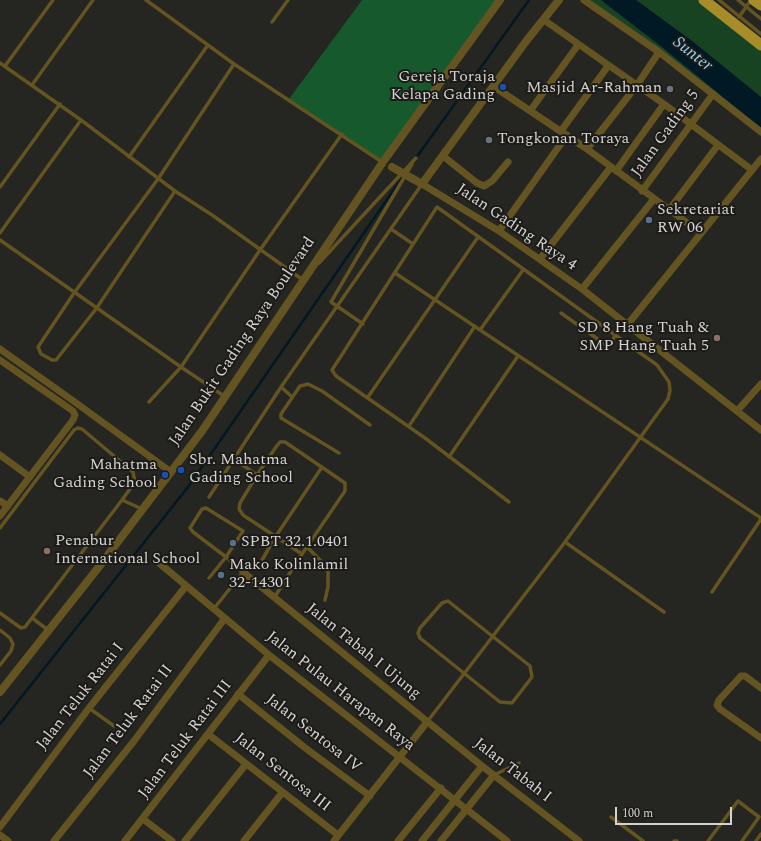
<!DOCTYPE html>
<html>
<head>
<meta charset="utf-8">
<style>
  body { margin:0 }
  #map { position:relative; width:761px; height:841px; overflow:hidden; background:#252521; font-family:Spectral,serif }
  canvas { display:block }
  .scale { position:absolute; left:615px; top:807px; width:117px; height:18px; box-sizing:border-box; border:2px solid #d4d3d1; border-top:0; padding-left:5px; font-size:12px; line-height:14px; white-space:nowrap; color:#d4d3d1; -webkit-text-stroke:3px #1c1b18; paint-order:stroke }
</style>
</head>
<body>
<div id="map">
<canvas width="761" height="841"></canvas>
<div class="scale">100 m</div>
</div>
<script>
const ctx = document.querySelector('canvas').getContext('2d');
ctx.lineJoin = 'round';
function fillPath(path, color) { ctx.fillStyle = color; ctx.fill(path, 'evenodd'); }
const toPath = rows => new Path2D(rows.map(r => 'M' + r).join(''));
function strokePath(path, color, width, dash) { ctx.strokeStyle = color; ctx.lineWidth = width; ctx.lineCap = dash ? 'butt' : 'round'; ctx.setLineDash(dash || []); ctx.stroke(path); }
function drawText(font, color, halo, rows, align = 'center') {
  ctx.font = font + ' Spectral,serif'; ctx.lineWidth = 4; ctx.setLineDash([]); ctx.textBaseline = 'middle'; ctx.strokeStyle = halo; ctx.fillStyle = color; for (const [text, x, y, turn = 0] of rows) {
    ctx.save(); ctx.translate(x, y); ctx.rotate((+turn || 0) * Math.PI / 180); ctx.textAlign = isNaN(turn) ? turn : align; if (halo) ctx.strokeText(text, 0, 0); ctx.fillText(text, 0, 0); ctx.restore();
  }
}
fillPath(toPath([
  [584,0,601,0,662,47,761,128],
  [636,0,701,0,761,48,761,97,692,41]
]), '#174323');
fillPath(toPath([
  [362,0,499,0,383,162,289,99]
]), '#15592c');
fillPath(toPath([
  [601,0,636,0,692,41,761,97,761,128,662,47]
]), '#011925');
strokePath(toPath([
  [416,158,529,0],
  [0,724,188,487,404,175]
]), '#011925', 2.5);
strokePath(toPath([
  [146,0,234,64,382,162],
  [719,0,761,34],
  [738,0,761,19],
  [739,17,751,0],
  [272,22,288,0],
  [0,63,81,120,175,191,212,215,303,280],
  [5,66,53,0],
  [32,85,93,0],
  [129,157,208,45],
  [0,187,60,104],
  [175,191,96,309,56,360,52,360,41,354,38,347,74,293,158,179,234,64],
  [391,229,413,244],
  [0,233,81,120],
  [0,240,181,367,260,250,342,134],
  [319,263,416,158],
  [395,273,761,518],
  [561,313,606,345,611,344,615,335],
  [363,324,331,302,412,164],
  [480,330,523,270],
  [281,387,291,396],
  [368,397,478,237],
  [149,402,181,367,224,396],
  [409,426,475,326],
  [339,453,281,418,281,414,300,386,308,384,322,391,370,425],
  [449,457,518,356],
  [234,459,257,475,276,447,280,442,285,442,345,483,345,491,302,554,243,515,239,509,240,503,257,475],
  [209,497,281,387,422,184],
  [0,528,74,430,78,428,82,429,133,472,135,482,122,500],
  [565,542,664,612],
  [307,547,324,564,328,571,328,587,325,600],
  [262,560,276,536,322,467],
  [209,578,226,557,243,531,206,508,202,509,190,528,193,532,226,557,243,572,216,606],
  [712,592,761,519],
  [274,598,302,554],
  [448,601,530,666,532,677,512,703,500,702,420,638,418,633,420,628,442,603,448,601],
  [0,613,21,628,25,627,122,500,142,509],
  [32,618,48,630],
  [0,630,10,638,13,644,11,651,0,665],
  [89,708,114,726],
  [427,722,565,542,668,399,670,390,669,382,657,365,437,207,332,370,336,376,425,438,509,502],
  [494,775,519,763],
  [611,817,643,841],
  [674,841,677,841],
  [708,841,738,801,759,817,742,841],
  [756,841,761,834]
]), '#635421', 3.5);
strokePath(toPath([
  [584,0,659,52,761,132],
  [544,20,664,104,752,170],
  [493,86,587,149,701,233],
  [530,111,578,45],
  [561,131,608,66],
  [587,149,637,85,659,52],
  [443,156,477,183,484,186,492,181,508,162],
  [616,171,664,104],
  [422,184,499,231,582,289,761,430],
  [642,191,713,94],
  [669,210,718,145],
  [499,231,567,135],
  [540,259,611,167],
  [582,289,654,199],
  [628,324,761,159],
  [0,349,72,400,171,472],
  [0,360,73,411,75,415,73,420,0,516],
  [737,411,761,384],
  [0,455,30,477],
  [0,501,8,506],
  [159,563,269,655,507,841],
  [243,572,482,766,579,841],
  [761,688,745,676,741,676,719,700,717,705,720,709,761,738],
  [238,694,304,747,370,796],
  [208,734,338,835],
  [143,819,172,841],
  [0,827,89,708,186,586],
  [0,835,8,841],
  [54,841,134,741,225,618],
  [125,841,269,655],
  [185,841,246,764],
  [244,841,282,793],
  [334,841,427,722],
  [398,841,441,788],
  [422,841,482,766],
  [441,841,494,775]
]), '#635421', 7);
strokePath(toPath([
  [413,179,422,184,527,40,559,0],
  [0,692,98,568,202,431,383,162,500,0]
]), '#635421', 8);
strokePath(toPath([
  [704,0,761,45],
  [754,0,761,5]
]), '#a88c29', 11);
strokePath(toPath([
  [392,167,413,179]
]), '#635421', 8);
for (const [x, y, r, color] of [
  [503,87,4,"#1a4fb4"],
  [670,89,4,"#6b7280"],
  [489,140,4,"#6b7280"],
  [649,220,4,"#5c6f8a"],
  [717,338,4,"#8d6e63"],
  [181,470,4,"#1a4fb4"],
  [165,475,4,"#1a4fb4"],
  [233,543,4,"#5c6f8a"],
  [47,551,4,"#8d6e63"],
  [221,575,4,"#5c6f8a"]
]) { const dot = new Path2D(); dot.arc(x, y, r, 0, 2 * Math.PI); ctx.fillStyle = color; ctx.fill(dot); strokePath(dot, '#1c1b18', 1.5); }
drawText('16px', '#d4d3d1', '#1c1b18', [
  ["Gereja Toraja",495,78,"right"],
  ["Kelapa Gading",495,96,"right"],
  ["Masjid Ar-Rahman",662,89,"right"],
  ["Tongkonan Toraya",497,140],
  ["Sekretariat",657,211],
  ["RW 06",657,229],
  ["SD 8 Hang Tuah &",709,329,"right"],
  ["SMP Hang Tuah 5",709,347,"right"],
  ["Sbr. Mahatma",189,461],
  ["Gading School",189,479],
  ["Mahatma",157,466,"right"],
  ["Gading School",157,484,"right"],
  ["Penabur",55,542],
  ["International School",55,560],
  ["SPBT 32.1.0401",241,543],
  ["Mako Kolinlamil",229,566],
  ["32-14301",229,584]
], 'left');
drawText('16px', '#d4d3d1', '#1c1b18', [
  ["Jalan Gading 5",666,134,-54],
  ["Jalan Gading Raya 4",516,228,34],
  ["Jalan Bukit Gading Raya Boulevard",243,342,-56],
  ["Jalan Tabah I Ujung",363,652,39],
  ["Jalan Pulau Harapan Raya",340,692,38],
  ["Jalan Teluk Ratai I",81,697,-52],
  ["Jalan Teluk Ratai II",129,722,-53],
  ["Jalan Sentosa IV",313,734,38],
  ["Jalan Teluk Ratai III",186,740,-53],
  ["Jalan Tabah I",512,771,38],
  ["Jalan Sentosa III",282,773,38]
]);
drawText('italic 17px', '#94d1f3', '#1c1b18', [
  ["Sunter",692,55,38]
]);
</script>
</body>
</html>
